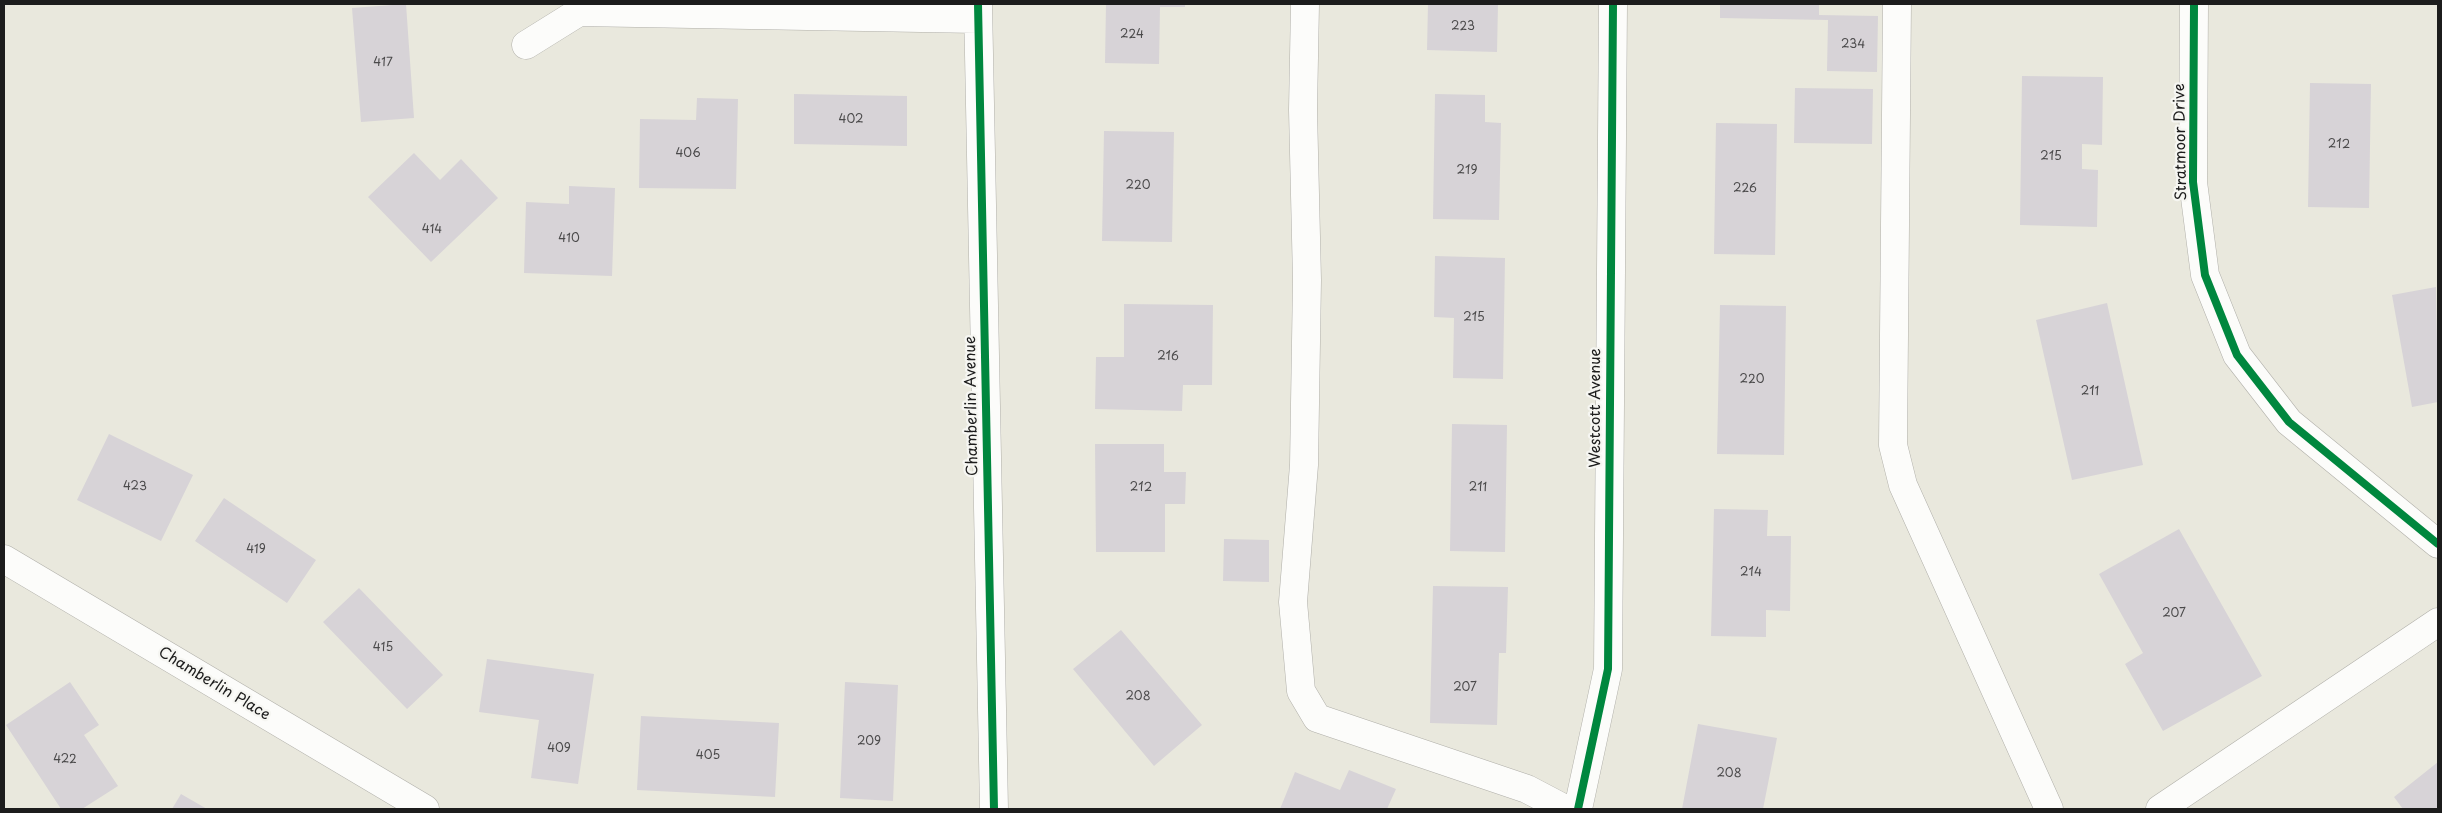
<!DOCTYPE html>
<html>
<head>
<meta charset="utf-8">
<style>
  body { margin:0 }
  #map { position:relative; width:2442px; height:813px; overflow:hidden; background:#e9e8dd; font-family:"Playpen Sans",sans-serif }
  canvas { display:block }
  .frame { position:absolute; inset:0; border:5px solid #1c1c1c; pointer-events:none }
</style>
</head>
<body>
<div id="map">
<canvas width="2442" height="813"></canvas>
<div class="frame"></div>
</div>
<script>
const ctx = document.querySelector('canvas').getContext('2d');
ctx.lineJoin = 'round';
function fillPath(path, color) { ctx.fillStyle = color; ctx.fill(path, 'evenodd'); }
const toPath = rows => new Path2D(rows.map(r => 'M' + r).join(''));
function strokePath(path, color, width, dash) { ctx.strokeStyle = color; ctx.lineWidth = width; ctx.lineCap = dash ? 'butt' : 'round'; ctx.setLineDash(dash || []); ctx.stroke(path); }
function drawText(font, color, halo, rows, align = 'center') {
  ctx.font = font + ' "Playpen Sans",sans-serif'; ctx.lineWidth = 4.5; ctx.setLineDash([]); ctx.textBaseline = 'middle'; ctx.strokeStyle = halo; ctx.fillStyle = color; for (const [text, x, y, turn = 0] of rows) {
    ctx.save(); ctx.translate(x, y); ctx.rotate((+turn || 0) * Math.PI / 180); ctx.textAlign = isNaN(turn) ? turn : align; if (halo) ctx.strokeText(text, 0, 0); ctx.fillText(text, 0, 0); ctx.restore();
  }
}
fillPath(toPath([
  [406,4,414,118,361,122,352,8],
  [1106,4,1185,4,1185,7,1160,7,1159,64,1105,63],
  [1428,4,1498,4,1497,52,1427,50],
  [1720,4,1819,4,1819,15,1878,16,1877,72,1827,71,1828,20,1720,18],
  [2022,76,2103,77,2102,145,2082,144,2082,169,2098,170,2097,227,2020,225],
  [2310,83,2371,84,2369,208,2308,207],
  [1795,88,1873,89,1872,144,1794,143],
  [794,94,907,96,907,146,794,144],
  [1435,94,1485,95,1485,122,1501,123,1499,220,1433,219],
  [697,98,738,99,736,189,639,188,640,119,696,120],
  [1716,123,1777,124,1775,255,1714,254],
  [1104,131,1174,132,1172,242,1102,241],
  [414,153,440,180,461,159,498,198,431,262,368,197],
  [569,186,615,188,612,276,524,273,526,202,569,204],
  [1435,256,1505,258,1503,379,1453,378,1454,318,1434,317],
  [2436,287,2438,402,2412,407,2392,295],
  [2107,303,2143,465,2072,480,2036,320],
  [1124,304,1213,305,1212,385,1183,385,1182,411,1095,409,1096,357,1124,357],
  [1720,305,1786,306,1784,455,1717,454],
  [1452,424,1507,425,1505,552,1450,551],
  [109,434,193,475,161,541,77,500],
  [1095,444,1164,444,1164,472,1186,472,1185,504,1165,504,1165,552,1096,552],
  [224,498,316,560,287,603,195,541],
  [1714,509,1768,510,1767,536,1791,536,1790,611,1766,610,1766,637,1711,636],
  [2179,529,2262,676,2163,731,2125,664,2143,653,2099,574],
  [1224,539,1269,540,1269,582,1223,581],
  [1433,586,1508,587,1506,653,1499,653,1497,725,1430,723],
  [359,588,443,675,407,709,323,622],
  [1121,630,1202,725,1154,766,1073,669],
  [487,659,594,674,578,784,531,778,539,720,479,712],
  [70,682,99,725,84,735,118,786,82,809,61,809,6,725],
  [845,682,898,685,893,801,840,798],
  [641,716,779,723,775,797,637,790],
  [1698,724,1777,738,1763,809,1682,809],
  [2438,762,2438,809,2403,809,2394,797],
  [1349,770,1396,789,1387,809,1280,809,1295,772,1340,790],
  [181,794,207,809,172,809]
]), '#d7d3d7');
const minor = toPath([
  [978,4,994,809],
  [1305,4,1303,110,1307,280,1304,465,1293,602,1301,691,1317,718,1527,789,1565,809],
  [1897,4,1893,445,1903,485,2049,809],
  [2194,4,2193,182,2205,275,2237,355,2289,422,2438,544],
  [526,45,579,12,978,19],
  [4,559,425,809],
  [1578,809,1608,669,1613,4],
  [2160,809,2438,622]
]);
strokePath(minor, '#b0afa9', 29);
strokePath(minor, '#fcfcfa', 28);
strokePath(toPath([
  [978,4,994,809],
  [2194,4,2193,182,2205,275,2237,355,2289,422,2438,544],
  [1578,809,1608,669,1613,4]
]), '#00873e', 8);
drawText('12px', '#4b4a4b', null, [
  ["223",1463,27],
  ["224",1132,35],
  ["234",1853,45],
  ["417",383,63],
  ["402",851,120],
  ["212",2339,145],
  ["406",688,154],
  ["215",2051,157],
  ["219",1467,171],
  ["220",1138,186],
  ["226",1745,189],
  ["414",432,230],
  ["410",569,239],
  ["215",1474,318],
  ["216",1168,357],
  ["220",1752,380],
  ["211",2090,392],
  ["423",135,487],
  ["212",1141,488],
  ["211",1478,488],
  ["419",256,550],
  ["214",1751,573],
  ["207",2174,614],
  ["415",383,648],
  ["207",1465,688],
  ["208",1138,697],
  ["209",869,742],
  ["409",559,749],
  ["405",708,756],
  ["422",65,760],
  ["208",1729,774]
]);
drawText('15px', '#1c1c1c', '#f6f6f2', [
  ["Stratmoor Drive",2181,142,-91],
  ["Chamberlin Avenue",972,406,-91],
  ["Westcott Avenue",1596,408,-90],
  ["Chamberlin Place",214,684,31]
]);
</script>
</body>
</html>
